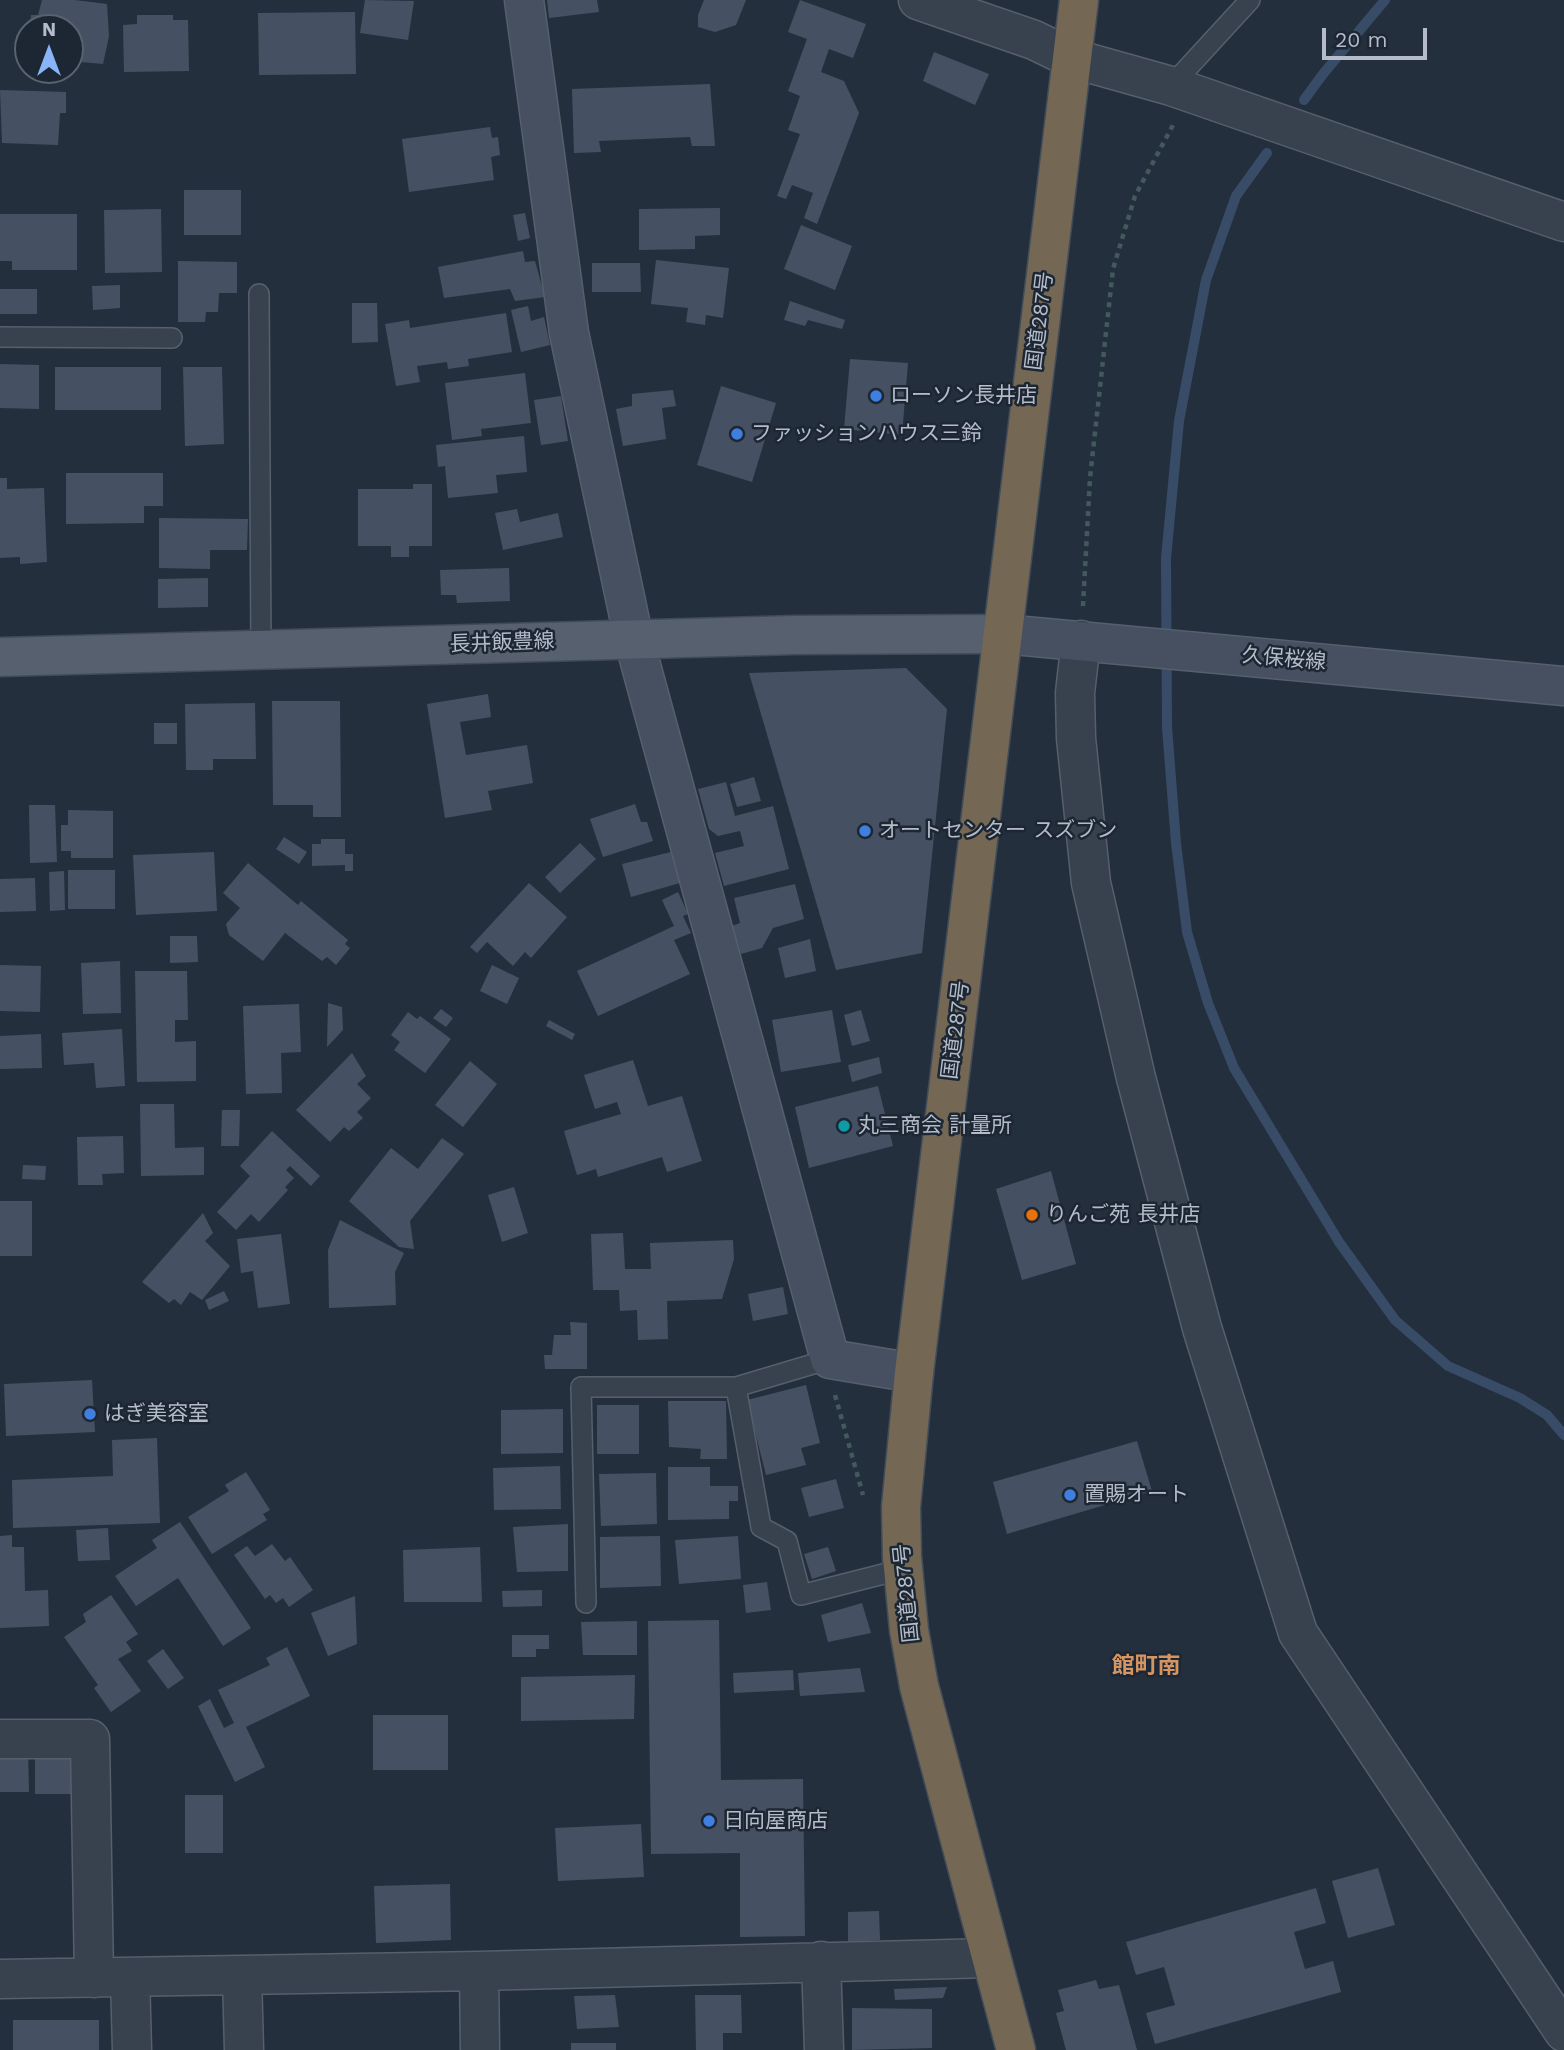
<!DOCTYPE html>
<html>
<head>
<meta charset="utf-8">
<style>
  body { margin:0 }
  #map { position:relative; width:1564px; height:2050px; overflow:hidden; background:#242f3e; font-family:"Work Sans",sans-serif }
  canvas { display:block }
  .north { position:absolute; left:14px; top:14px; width:70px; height:70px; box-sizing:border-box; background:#1d2633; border:2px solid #59626f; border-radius:50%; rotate:0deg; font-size:19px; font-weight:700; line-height:28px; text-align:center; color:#b4bcc9 }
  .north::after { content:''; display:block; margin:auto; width:24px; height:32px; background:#8ab4f8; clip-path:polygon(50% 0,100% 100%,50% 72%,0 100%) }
  .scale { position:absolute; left:1322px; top:28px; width:105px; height:32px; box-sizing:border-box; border:4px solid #b4bcc9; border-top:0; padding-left:9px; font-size:21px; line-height:24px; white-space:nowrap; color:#b4bcc9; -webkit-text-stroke:5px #1d2633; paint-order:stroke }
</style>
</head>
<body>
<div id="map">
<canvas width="1564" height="2050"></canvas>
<div class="north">N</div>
<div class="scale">20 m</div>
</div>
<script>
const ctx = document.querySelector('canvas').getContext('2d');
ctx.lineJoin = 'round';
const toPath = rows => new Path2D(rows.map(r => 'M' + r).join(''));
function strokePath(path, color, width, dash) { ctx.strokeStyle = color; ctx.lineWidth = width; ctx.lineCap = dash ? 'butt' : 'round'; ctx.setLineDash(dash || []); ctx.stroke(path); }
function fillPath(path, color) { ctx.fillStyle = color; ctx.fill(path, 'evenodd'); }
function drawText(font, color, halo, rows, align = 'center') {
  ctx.font = font + ' "Work Sans","Noto Sans JP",sans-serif'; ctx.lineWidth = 5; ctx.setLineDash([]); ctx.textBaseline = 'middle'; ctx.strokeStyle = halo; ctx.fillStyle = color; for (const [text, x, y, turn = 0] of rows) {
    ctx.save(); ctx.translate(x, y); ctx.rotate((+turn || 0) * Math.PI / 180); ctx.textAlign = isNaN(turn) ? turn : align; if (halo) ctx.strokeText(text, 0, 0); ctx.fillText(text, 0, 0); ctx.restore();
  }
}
strokePath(toPath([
  [1304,100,1323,74,1385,0],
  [1267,153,1236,196,1206,280,1179,421,1166,558,1167,727,1176,843,1187,932,1208,1003,1234,1068,1339,1242,1395,1320,1448,1366,1520,1398,1547,1415,1564,1435]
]), '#394c67', 10);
fillPath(toPath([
  [42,0,75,0,107,4,109,36,103,64,70,61,70,28,30,28,31,15,38,15],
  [365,0,414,1,408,40,360,33],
  [547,0,597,0,599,12,549,18],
  [704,0,746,0,736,25,715,32,698,27,698,15],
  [800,0,866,24,853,58,829,49,821,72,844,81,859,113,817,224,804,218,813,193,792,185,786,199,777,196,800,134,788,130,800,96,788,91,807,39,788,32],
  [355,12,356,74,259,75,258,13],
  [137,15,173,15,173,20,188,20,189,71,124,72,123,25,137,24],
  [934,52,989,74,975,105,923,81],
  [710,84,715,146,692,146,690,137,599,141,601,152,574,153,572,89],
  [0,90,66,92,66,113,60,113,58,145,2,143],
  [490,127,492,138,498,137,500,155,491,157,494,180,409,192,402,139],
  [184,190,241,190,241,235,184,235],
  [720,208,720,235,695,236,695,249,639,250,639,209],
  [161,209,162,272,105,273,104,210],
  [525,213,530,238,518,241,513,215],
  [0,214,77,214,77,270,12,270,12,261,0,261],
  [801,225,852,246,835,290,784,269],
  [523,251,525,262,535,261,545,297,515,301,510,289,444,298,438,267],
  [656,260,729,268,723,318,706,315,705,325,686,322,688,308,651,304],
  [178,261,237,262,237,293,219,293,218,312,206,312,205,322,178,322],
  [592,263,640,263,641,292,592,292],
  [120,285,120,308,93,310,92,286],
  [0,289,37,289,37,314,0,314],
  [790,301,845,320,842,329,808,320,805,326,784,320],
  [352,303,377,303,378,342,352,343],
  [528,306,531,321,544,317,550,345,521,352,511,310],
  [506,313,512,352,468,359,469,366,448,369,447,362,417,366,420,382,396,386,385,324,409,320,410,328],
  [850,359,908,363,902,435,844,429],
  [0,364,39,365,39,409,0,408],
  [55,367,161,367,161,410,55,410],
  [183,367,222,367,224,444,185,446],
  [525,373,531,423,481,429,482,436,452,440,445,383],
  [721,386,776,403,752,482,697,465],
  [673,390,676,406,662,408,666,439,623,446,616,409,632,406,632,394],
  [561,396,568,441,541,445,534,400],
  [524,436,527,472,496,475,498,493,448,498,445,466,438,467,436,445],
  [66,473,163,473,163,506,144,506,144,523,66,524],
  [0,478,7,478,7,489,44,488,47,562,20,564,20,557,0,558],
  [413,484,432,484,432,546,409,546,409,557,391,557,391,546,358,546,358,489,413,489],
  [517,509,520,522,558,513,563,537,503,550,495,513],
  [159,518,248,519,247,550,210,550,210,569,159,568],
  [509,568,510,601,457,603,456,595,441,595,440,570],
  [208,578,208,607,158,608,158,579],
  [906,668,947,709,922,953,836,970,749,673],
  [488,694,491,717,460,722,466,755,527,745,533,783,488,791,492,810,445,818,427,704],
  [272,701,340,701,341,817,313,817,313,805,273,805],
  [255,703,256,759,213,759,213,770,186,770,185,704],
  [154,723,177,723,177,744,154,744],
  [754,777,761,801,737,807,730,784],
  [726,782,735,816,773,806,789,869,724,886,715,853,744,846,740,831,718,836,709,829,698,789],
  [635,804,641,822,647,822,653,841,603,857,590,819],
  [29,805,55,805,57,862,30,863],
  [68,810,113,811,113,858,71,858,71,851,61,851,61,825,68,825],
  [284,837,307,852,299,864,276,849],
  [321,839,345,839,345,854,353,854,353,871,345,871,345,865,312,866,312,844,321,844],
  [580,843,596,859,560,893,545,877],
  [214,852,217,911,136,915,133,855],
  [671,852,680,883,631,897,622,864],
  [248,863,298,905,301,901,348,940,345,944,350,948,336,965,327,957,322,961,285,933,263,961,229,935,226,924,240,908,223,893],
  [68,870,115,870,115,909,68,909],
  [64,871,65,910,50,911,49,872],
  [35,878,36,911,0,912,0,879],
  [529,883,567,917,531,958,525,952,513,966,487,942,477,953,470,947],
  [795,884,804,919,773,928,762,948,741,954,732,926,740,923,734,898],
  [678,892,688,914,683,916,691,933,674,940,690,974,598,1016,577,971,674,926,662,900],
  [170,936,197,936,198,962,170,963],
  [810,939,816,971,785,978,778,948],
  [120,961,121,1013,83,1014,81,963],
  [0,965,41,966,40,1012,0,1011],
  [492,965,519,978,507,1004,480,991],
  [135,971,187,971,188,1020,175,1020,175,1042,196,1041,196,1081,137,1082],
  [328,1003,342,1007,343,1030,327,1047],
  [299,1004,301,1052,281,1053,282,1093,246,1094,243,1006],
  [441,1009,453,1018,446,1027,433,1018],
  [832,1010,841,1062,781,1072,772,1020],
  [861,1010,870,1041,852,1046,844,1015],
  [408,1012,417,1019,420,1016,451,1039,425,1073,394,1050,400,1042,391,1035],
  [549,1020,575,1034,572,1040,546,1026],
  [122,1029,125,1086,96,1088,94,1063,64,1065,62,1033],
  [41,1034,42,1068,0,1069,0,1036],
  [352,1053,366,1076,357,1084,371,1098,357,1112,363,1118,349,1131,344,1127,330,1142,296,1110],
  [879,1057,882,1073,852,1082,848,1065],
  [633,1060,648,1106,682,1096,702,1161,667,1172,662,1157,598,1177,596,1169,577,1175,564,1131,621,1114,617,1102,595,1109,584,1075],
  [470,1061,497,1084,463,1127,435,1105],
  [878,1086,893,1146,809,1168,795,1107],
  [140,1104,174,1104,175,1148,204,1147,204,1175,141,1176],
  [222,1110,240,1110,239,1146,221,1146],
  [272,1131,320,1176,311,1186,290,1166,286,1170,294,1178,285,1187,288,1190,259,1222,251,1214,236,1230,217,1212,250,1176,240,1166],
  [123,1136,124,1173,102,1174,103,1185,78,1185,77,1137],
  [442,1138,464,1154,410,1221,414,1249,399,1247,349,1201,391,1148,418,1169],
  [23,1165,46,1166,45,1180,22,1179],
  [1051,1171,1076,1264,1022,1280,996,1189],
  [514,1187,528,1233,502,1242,488,1195],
  [0,1201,32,1201,32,1256,0,1256],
  [203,1213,213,1233,205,1241,230,1266,202,1300,190,1292,181,1305,174,1299,169,1303,142,1282],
  [340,1220,404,1253,395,1272,396,1305,329,1308,328,1250],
  [623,1233,625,1269,651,1269,650,1243,733,1240,734,1259,722,1299,667,1301,668,1339,638,1340,637,1310,620,1311,619,1290,593,1290,591,1234],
  [281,1234,290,1304,258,1308,253,1271,241,1273,237,1239],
  [783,1287,788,1314,753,1321,748,1294],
  [224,1291,229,1301,209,1310,205,1300],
  [570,1322,587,1323,587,1369,545,1369,544,1355,552,1355,554,1335,571,1335],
  [92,1380,95,1432,6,1436,4,1384],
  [806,1385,820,1443,801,1448,806,1465,766,1475,747,1400],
  [668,1401,726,1401,727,1459,700,1459,701,1449,669,1447],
  [597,1405,639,1405,639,1454,597,1454],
  [563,1409,563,1453,501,1454,501,1410],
  [157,1438,160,1523,13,1528,12,1480,113,1476,112,1440],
  [1137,1441,1152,1491,1007,1534,993,1482],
  [560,1466,561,1509,494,1510,493,1468],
  [668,1467,710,1467,710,1486,738,1486,738,1501,729,1501,729,1519,668,1520],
  [246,1472,270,1510,263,1514,267,1520,212,1554,188,1517,229,1491,225,1485],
  [656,1473,657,1524,601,1526,599,1474],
  [836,1479,844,1508,809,1517,801,1488],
  [180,1522,251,1628,223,1646,178,1578,136,1606,115,1576,157,1548,152,1540],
  [568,1524,568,1571,517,1572,513,1527],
  [108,1528,110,1560,78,1561,76,1530],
  [12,1535,12,1547,24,1547,25,1591,48,1590,49,1626,0,1628,0,1536],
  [660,1536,661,1586,600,1588,600,1537],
  [738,1536,741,1579,679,1584,675,1540],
  [272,1544,285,1561,290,1557,313,1590,289,1607,283,1598,276,1603,270,1595,265,1599,234,1555,247,1546,255,1556],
  [480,1547,482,1602,404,1602,403,1550],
  [828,1547,836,1571,812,1579,804,1554],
  [767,1582,771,1610,746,1613,743,1585],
  [542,1590,542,1606,503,1607,502,1591],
  [111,1595,138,1634,126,1642,132,1651,118,1659,141,1691,111,1712,94,1688,98,1685,64,1637,86,1622,83,1614],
  [355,1596,357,1644,328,1656,311,1613],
  [862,1603,871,1633,828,1642,821,1615],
  [719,1620,721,1780,803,1779,805,1936,740,1937,740,1853,651,1854,648,1621],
  [637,1621,637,1655,583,1655,581,1622],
  [512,1635,549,1635,549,1649,536,1649,536,1657,512,1657],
  [287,1647,310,1696,246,1727,265,1767,235,1782,198,1706,210,1699,224,1728,234,1723,218,1690,270,1665,266,1658],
  [163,1649,184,1678,168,1689,147,1661],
  [860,1668,865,1692,800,1696,798,1673],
  [793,1670,794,1690,734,1693,733,1673],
  [635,1675,634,1719,521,1721,521,1677],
  [373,1715,448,1715,448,1770,373,1770],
  [28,1749,29,1792,0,1792,0,1750],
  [35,1751,74,1751,74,1794,35,1794],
  [185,1795,223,1795,223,1853,185,1853],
  [641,1824,644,1877,558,1881,555,1828],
  [1378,1868,1395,1925,1348,1938,1332,1881],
  [450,1884,451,1940,376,1943,374,1886],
  [1316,1888,1326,1923,1294,1932,1305,1969,1333,1961,1341,1992,1155,2044,1146,2013,1175,2005,1164,1967,1136,1975,1126,1942],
  [879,1911,880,1940,848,1942,848,1912],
  [1096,1980,1099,1989,1119,1985,1137,2050,1066,2050,1056,2013,1064,2011,1058,1990],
  [947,1987,943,1998,895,2000,894,1989],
  [615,1995,619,2027,577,2029,574,1996],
  [695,1995,741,1995,742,2033,723,2033,723,2050,696,2050],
  [852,2008,932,2009,932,2048,852,2050],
  [13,2020,99,2020,99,2050,13,2050],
  [571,2043,616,2043,616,2050,571,2050]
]), '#455162');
const lane = toPath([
  [1171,86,1250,0],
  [259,294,261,650],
  [0,337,172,338],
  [736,1387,761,1527,787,1541,801,1595,903,1569],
  [586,1603,581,1387,736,1387,830,1359]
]);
const street = toPath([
  [918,0,1034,40,1071,58,1171,86,1564,222],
  [1081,640,1075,693,1076,738,1091,883,1136,1078,1202,1328,1298,1633,1564,2032],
  [0,1739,90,1739,94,1978],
  [821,1961,824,2050],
  [479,1971,480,2050],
  [242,1975,244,2050],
  [130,1977,132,2050],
  [0,1979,479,1971,991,1958]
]);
const secondary = toPath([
  [524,0,569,333,634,640,830,1359,914,1373],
  [1003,634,1564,686]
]);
const primary = toPath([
  [0,657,796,635,1003,634]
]);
const highway = toPath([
  [1016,2050,919,1686,909,1630,902,1557,901,1507,914,1373,1079,0]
]);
strokePath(lane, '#565f6c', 22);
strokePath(street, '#565f6c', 41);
strokePath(secondary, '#565f6c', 41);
strokePath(primary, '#414a57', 41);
strokePath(highway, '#434c59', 41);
strokePath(toPath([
  [1083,606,1090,478,1113,269,1135,196,1173,125],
  [835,1395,863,1495]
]), '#44595c', 4.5, [5, 5]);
strokePath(lane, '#38414e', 19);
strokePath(street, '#38414e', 38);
strokePath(secondary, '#465061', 38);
strokePath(primary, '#56606e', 38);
strokePath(highway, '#746855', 38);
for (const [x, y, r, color] of [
  [876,396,7,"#3f7fe0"],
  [737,434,7,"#3f7fe0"],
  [865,831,7,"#3f7fe0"],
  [844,1126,7,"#0f9aa8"],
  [1032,1215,7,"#e8710a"],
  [90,1414,7,"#3f7fe0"],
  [1070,1495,7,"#3f7fe0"],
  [709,1821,7,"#3f7fe0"]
]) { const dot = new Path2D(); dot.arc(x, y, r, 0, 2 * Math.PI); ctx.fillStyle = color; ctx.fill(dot); strokePath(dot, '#1d2633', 2.5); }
drawText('21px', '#b4bcc9', '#1d2633', [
  ["国道287号",1040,321,-83],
  ["長井飯豊線",502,643,-2],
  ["久保桜線",1284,659,5],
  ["国道287号",956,1030,-83],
  ["国道287号",907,1593,-96]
]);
drawText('21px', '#b4bcc9', '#1d2633', [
  ["ローソン長井店",890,396],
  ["ファッションハウス三鈴",751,434],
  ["オートセンター スズブン",879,831],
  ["丸三商会 計量所",858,1126],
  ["りんご苑 長井店",1046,1215],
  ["はぎ美容室",104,1414],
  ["置賜オート",1084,1495],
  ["日向屋商店",723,1821]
], 'left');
drawText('bold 23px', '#d59563', '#1d2633', [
  ["館町南",1146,1666]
]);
</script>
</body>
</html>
